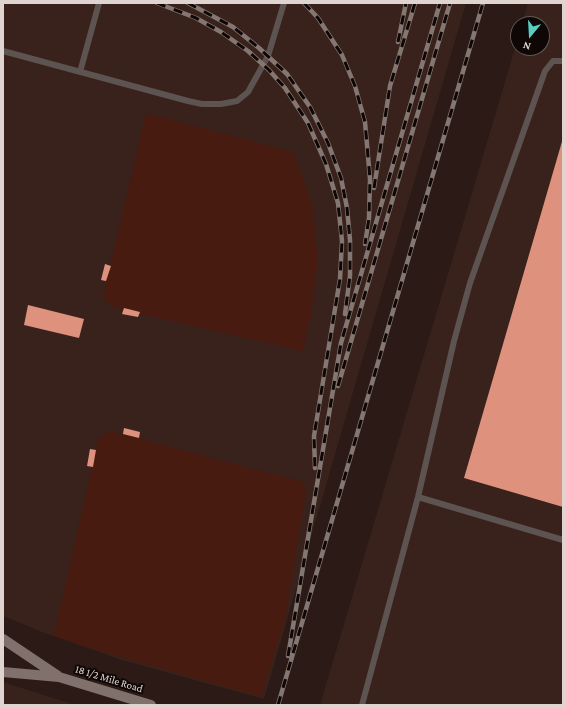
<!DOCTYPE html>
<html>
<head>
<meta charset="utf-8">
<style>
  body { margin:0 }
  #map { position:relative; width:566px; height:708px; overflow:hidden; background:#2b1a15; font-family:"Crimson Pro",serif }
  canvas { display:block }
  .frame { position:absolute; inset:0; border:4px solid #e0d4d0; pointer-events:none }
  .north { position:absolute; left:510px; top:16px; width:40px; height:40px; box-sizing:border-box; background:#0e0705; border:1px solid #625956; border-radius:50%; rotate:198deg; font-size:11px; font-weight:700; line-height:16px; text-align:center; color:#e0d4d0 }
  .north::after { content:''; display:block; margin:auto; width:14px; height:18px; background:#57cec1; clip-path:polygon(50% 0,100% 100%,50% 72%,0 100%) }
</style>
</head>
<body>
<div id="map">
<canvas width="566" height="708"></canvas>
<div class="frame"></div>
<div class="north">N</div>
</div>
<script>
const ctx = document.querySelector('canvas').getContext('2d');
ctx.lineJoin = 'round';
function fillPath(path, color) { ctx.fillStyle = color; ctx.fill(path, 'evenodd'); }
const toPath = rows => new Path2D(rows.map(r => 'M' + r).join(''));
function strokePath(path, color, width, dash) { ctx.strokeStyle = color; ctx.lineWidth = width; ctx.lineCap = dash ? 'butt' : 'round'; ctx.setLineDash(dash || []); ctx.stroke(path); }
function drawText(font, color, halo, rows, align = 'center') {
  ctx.font = font + ' "Crimson Pro",serif'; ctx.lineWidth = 4; ctx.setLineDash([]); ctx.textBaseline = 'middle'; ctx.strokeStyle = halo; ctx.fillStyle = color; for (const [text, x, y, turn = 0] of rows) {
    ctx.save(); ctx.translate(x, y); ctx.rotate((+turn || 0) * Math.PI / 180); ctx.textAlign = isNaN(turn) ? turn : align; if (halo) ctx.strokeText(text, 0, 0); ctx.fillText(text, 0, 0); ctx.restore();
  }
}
fillPath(toPath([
  [3,3,466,3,264,699,122,660,42,632,3,616],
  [528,3,563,3,563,705,320,705,518,38,518,48,542,48,542,24,522,24],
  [3,682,75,705,3,705]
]), '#39221c');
fillPath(toPath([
  [146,113,293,152,312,204,318,258,311,314,303,351,111,307,103,296],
  [110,431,304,482,306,492,285,619,261,697,103,652,54,636,98,439]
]), '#471b10');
fillPath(toPath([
  [563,138,563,507,464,478],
  [105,264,111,266,106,281,101,280],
  [28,305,84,319,79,338,24,325],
  [124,308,140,312,138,317,122,314],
  [124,428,140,432,139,438,123,434],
  [90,449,96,450,93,467,87,466]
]), '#de927d');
strokePath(toPath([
  [3,51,188,101,202,104,221,104,237,101,248,92,268,56,284,3],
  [80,72,99,3],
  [418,497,563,540],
  [362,705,418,497,454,341,470,283,545,71,553,61,563,61]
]), '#5d5351', 6);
strokePath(toPath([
  [3,639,58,676],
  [3,672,59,677,151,705]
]), '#80716d', 10);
const rail = toPath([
  [157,3,196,18,221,32,248,51,269,70,285,88,308,123,326,164,338,203,342,241,340,279,314,436,315,468],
  [188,3,233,27,259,48,287,74,310,107,328,143,341,178,347,208,350,240,350,276,345,314],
  [304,3,318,18,342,55,355,86,365,122,370,179,369,218,365,244],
  [398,42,406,3],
  [374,188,390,86,415,3],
  [338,386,450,3],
  [288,656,341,343,440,3],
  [278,705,483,3]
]);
strokePath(rail, '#847671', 4.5);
strokePath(rail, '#0e0705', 3, [9]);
drawText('11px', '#e0d4d0', '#0e0705', [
  ["18 1/2 Mile Road",109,679,17]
]);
</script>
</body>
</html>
